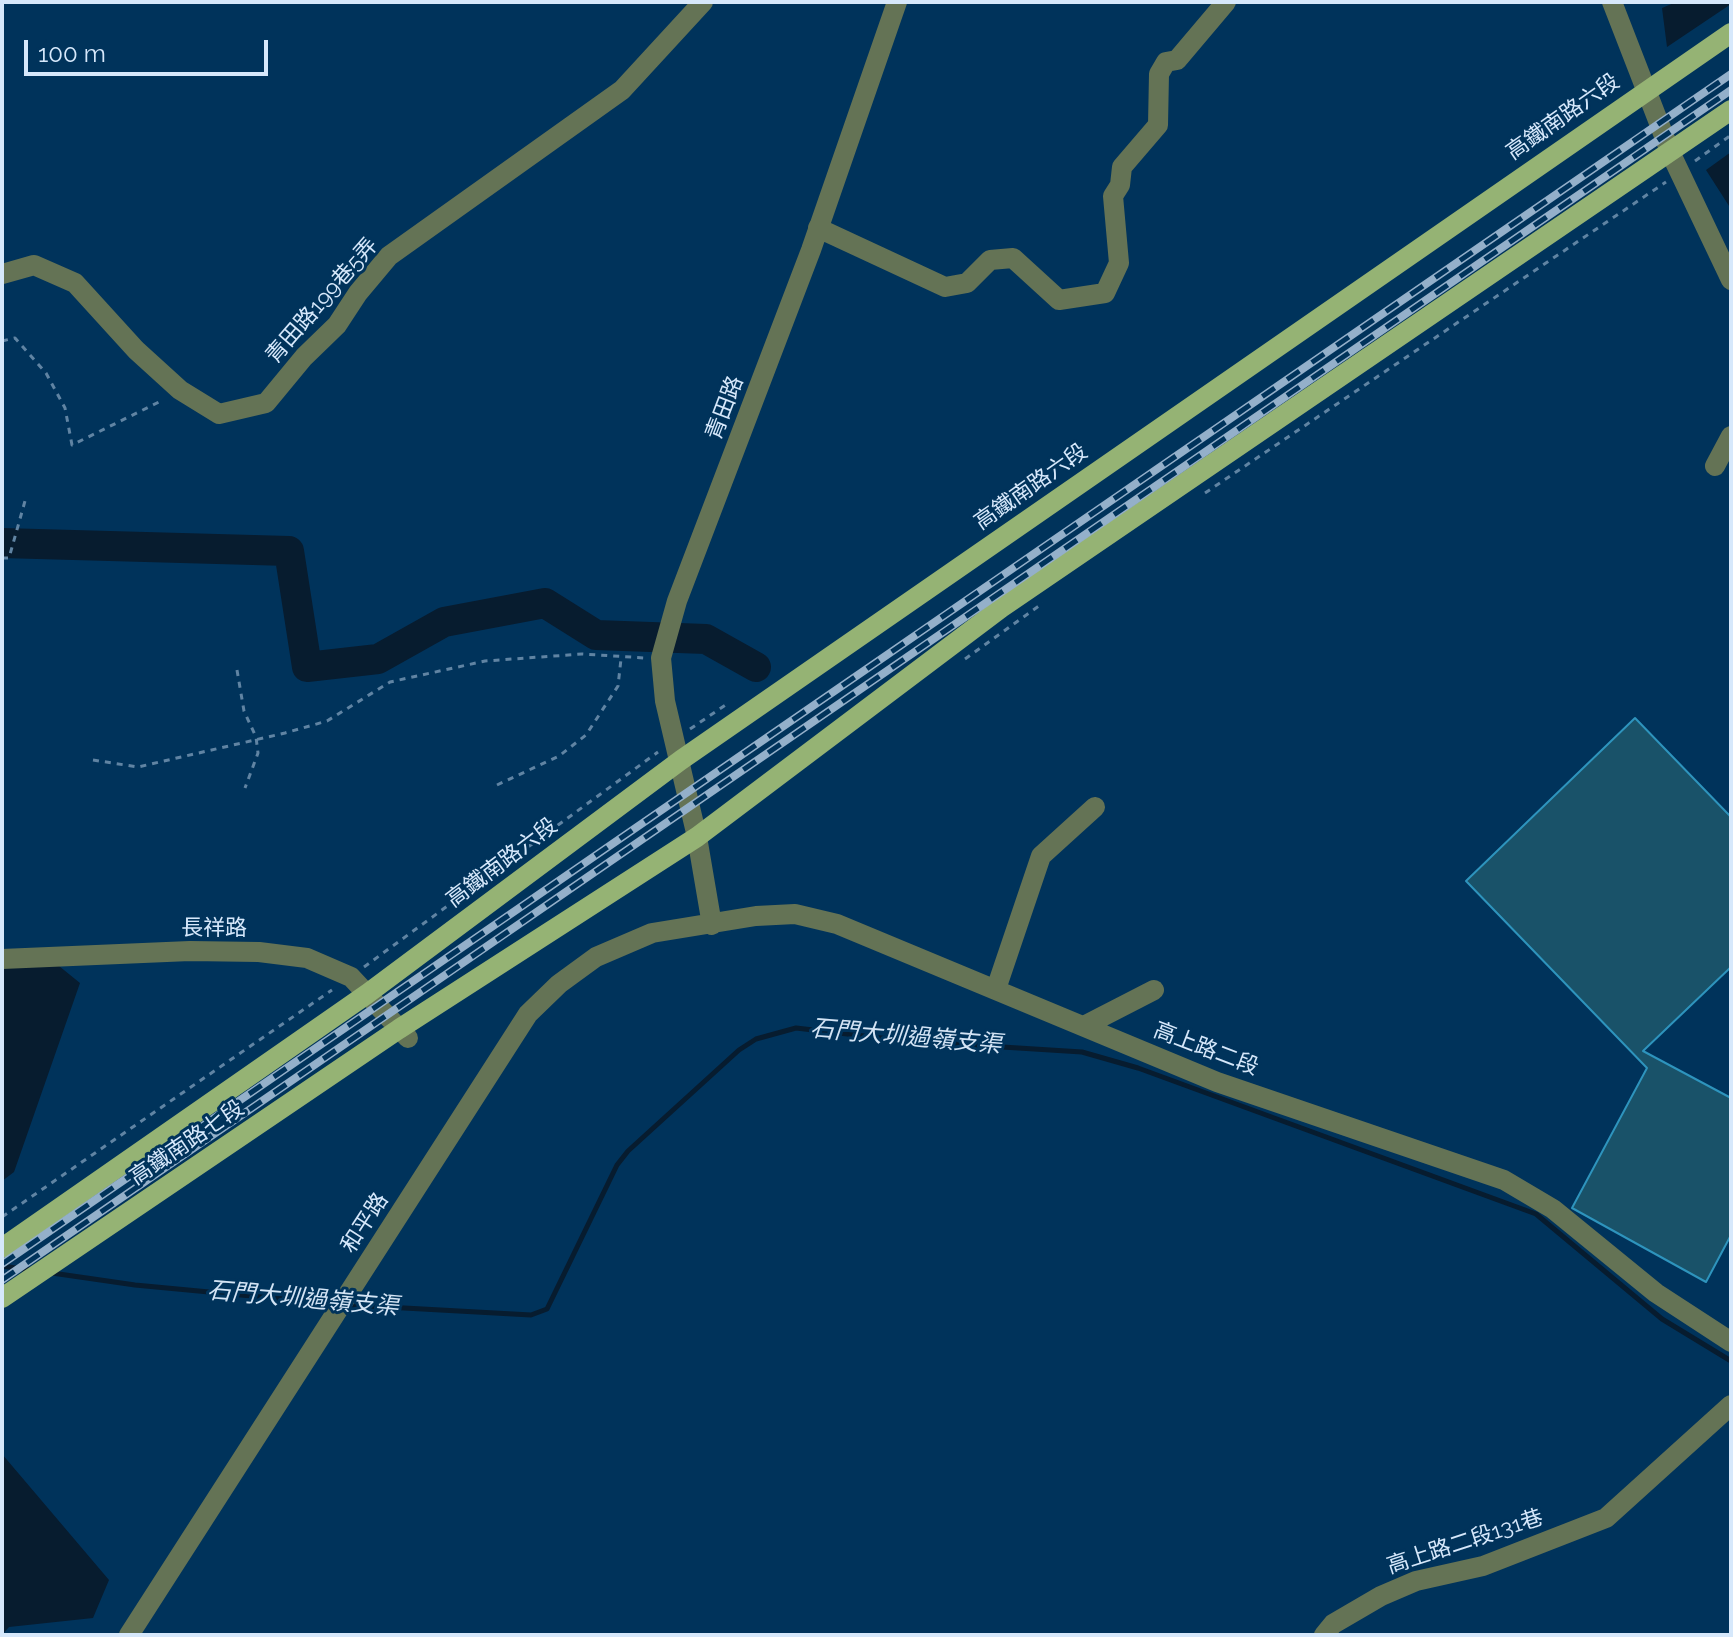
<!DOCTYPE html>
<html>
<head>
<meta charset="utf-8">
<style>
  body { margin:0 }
  #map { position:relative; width:1733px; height:1637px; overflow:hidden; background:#00335b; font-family:Raleway,sans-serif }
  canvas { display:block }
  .frame { position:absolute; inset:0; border:4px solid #d6e8fb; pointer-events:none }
  .scale { position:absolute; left:24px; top:40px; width:244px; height:36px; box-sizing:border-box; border:4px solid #d6e8fb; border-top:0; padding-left:10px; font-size:24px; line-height:28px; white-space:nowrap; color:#d6e8fb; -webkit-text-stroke:6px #00335b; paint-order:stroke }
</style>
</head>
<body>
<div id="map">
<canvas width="1733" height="1637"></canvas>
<div class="frame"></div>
<div class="scale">100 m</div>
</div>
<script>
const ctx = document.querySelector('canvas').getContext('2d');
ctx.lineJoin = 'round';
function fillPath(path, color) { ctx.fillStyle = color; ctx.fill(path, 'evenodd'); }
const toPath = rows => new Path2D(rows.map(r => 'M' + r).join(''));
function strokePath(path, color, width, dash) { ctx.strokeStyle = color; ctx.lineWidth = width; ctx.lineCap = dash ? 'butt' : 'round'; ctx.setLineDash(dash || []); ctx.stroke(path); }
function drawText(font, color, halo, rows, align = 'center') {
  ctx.font = font + ' Raleway,"Noto Sans TC",sans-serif'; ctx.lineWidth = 6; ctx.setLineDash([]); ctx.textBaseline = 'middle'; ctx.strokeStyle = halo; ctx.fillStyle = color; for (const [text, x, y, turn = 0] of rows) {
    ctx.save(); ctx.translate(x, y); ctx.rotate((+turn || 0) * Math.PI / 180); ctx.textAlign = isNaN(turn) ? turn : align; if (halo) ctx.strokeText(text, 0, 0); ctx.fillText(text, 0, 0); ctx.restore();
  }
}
fillPath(toPath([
  [1676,2,1731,2,1731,4,1667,47,1662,8],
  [1731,152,1731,209,1706,170],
  [59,966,80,983,14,1172,2,1181,2,968],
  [2,1454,109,1580,93,1618,9,1627,2,1635]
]), '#071c2f');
strokePath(toPath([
  [2,1266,30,1270],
  [52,1273,135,1285,336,1304],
  [350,1305,531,1315,547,1309,617,1165,628,1151,739,1050,756,1039,796,1028,907,1041,1082,1052,1138,1068,1536,1214,1662,1319,1731,1361]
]), '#071c2f', 5);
strokePath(toPath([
  [2,543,289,551,307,667,378,659,444,622,545,603,596,635,706,639,756,667]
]), '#071c2f', 30);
const building = toPath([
  [1635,718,1731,817,1731,967,1643,1051,1731,1098,1731,1235,1706,1282,1572,1208,1647,1068,1466,881,1635,718]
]);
fillPath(building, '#195269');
strokePath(building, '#2e94bd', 2);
strokePath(toPath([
  [1695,161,1731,135],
  [2,341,15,338,46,373,65,408,72,445,163,400],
  [1205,493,1666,182],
  [2,558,9,558,25,501],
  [965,659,1043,603],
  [237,670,244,711,256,737,258,753,245,788],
  [690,729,727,704],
  [93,760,138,767,285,733,327,721,390,682,485,661,582,654,645,658],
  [497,785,559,756,586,735,618,686,621,659],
  [364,967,658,752],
  [2,1217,332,990]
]), '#6084a3', 3, [6, 6]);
strokePath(toPath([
  [1612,2,1671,154,1731,280],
  [818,228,945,287,967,283,990,260,1013,258,1059,300,1105,293,1119,263,1113,196,1120,185,1122,167,1158,125,1159,74,1166,62,1177,60,1226,2],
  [2,274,34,265,75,283,136,350,180,390,219,414,266,403,304,357,337,325,358,293,389,256,622,90,703,2],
  [1715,466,1731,436],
  [712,925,697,837,665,701,661,658,677,601,811,250,897,2],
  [2,959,190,951,259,952,307,958,351,977,408,1038],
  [996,989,1041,856,1095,807],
  [1084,1026,1154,990],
  [129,1635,528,1014,559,984,596,957,652,933,756,916,795,914,837,924,1217,1082,1504,1180,1553,1209,1656,1293,1731,1342],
  [1324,1635,1333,1624,1381,1596,1416,1581,1483,1566,1606,1518,1731,1405]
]), '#647355', 20);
strokePath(toPath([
  [2,1248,367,994,681,760,1731,33],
  [2,1298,399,1029,697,837,1001,608,1731,110]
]), '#95b374', 20);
const rail = toPath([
  [2,1264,1731,74],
  [2,1280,1731,90]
]);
strokePath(rail, '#94b0ca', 8);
strokePath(rail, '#00335b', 5, [15]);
drawText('22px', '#d6e8fb', '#00335b', [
  ["高鐵南路六段",1563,117,-35],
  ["青田路199巷5弄",322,301,-49],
  ["青田路",725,408,-69],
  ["高鐵南路六段",1031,487,-35],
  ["高鐵南路六段",502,863,-37],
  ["長祥路",214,928],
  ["高上路二段",1206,1049,21],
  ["高鐵南路七段",187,1143,-34],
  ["和平路",365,1223,-57],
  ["高上路二段131巷",1465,1542,-18]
]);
drawText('italic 24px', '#d3e4f5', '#00335b', [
  ["石門大圳過嶺支渠",906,1037,5],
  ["石門大圳過嶺支渠",303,1299,5]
]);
</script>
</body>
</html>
